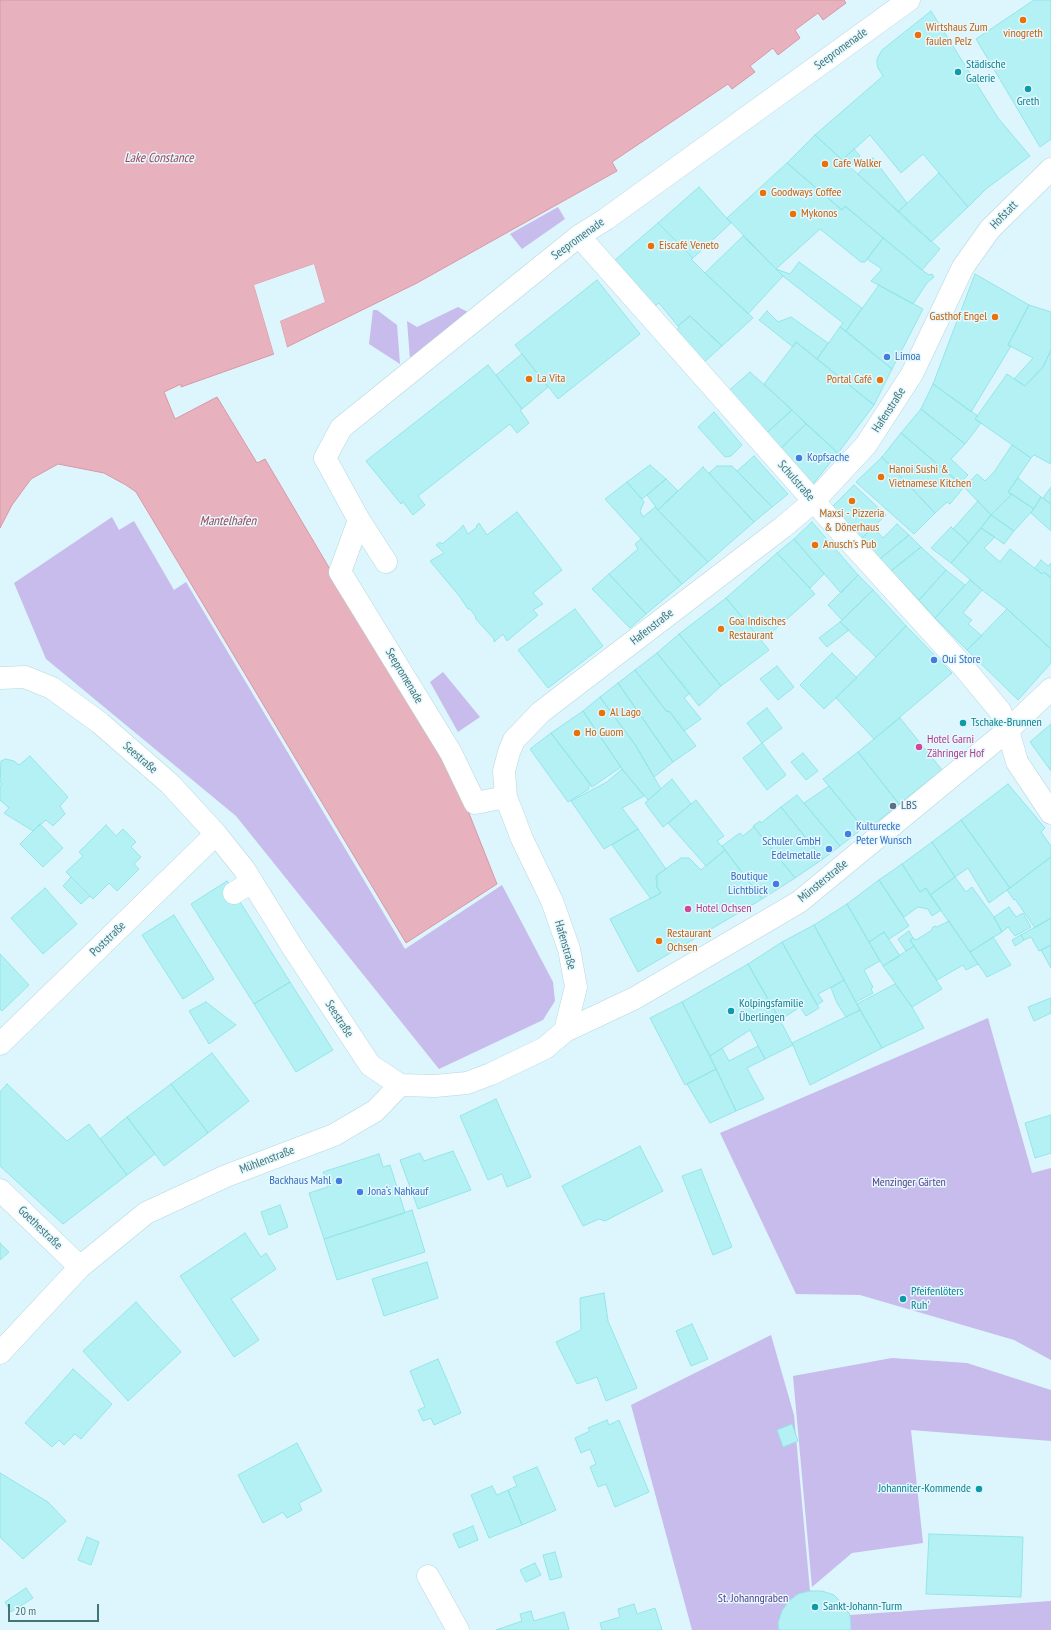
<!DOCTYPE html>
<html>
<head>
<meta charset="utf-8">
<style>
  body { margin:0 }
  #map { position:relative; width:1051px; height:1630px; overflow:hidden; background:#ddf5fd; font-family:"PT Sans Narrow",sans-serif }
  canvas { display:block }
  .scale { position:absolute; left:8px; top:1604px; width:91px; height:18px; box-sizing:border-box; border:2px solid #457474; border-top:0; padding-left:5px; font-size:12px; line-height:14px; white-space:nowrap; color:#457474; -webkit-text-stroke:3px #e5f8ff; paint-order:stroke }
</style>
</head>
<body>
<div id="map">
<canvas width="1051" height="1630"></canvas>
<div class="scale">20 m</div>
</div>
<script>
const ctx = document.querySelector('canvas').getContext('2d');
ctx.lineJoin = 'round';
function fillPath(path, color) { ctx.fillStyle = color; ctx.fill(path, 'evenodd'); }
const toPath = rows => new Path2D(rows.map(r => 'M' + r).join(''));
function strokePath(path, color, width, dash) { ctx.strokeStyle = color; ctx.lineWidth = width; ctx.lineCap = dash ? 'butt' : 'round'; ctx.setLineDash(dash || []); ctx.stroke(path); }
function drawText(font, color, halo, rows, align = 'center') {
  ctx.font = font + ' "PT Sans Narrow",sans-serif'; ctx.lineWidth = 3; ctx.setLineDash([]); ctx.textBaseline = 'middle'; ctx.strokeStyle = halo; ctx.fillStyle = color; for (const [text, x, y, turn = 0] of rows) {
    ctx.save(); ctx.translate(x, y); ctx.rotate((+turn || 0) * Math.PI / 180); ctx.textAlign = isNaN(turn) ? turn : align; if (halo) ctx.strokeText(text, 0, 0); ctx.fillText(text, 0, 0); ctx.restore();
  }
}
fillPath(toPath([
  [558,207,565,219,522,249,510,234],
  [458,307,474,315,410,359,407,321,417,327],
  [373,310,377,310,397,325,400,364,369,344],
  [112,517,119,530,134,521,174,590,186,582,405,949,502,885,553,982,555,1001,543,1020,439,1069,236,816,46,659,14,583],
  [443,672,480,717,458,732,430,682],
  [988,1018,1032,1173,1051,1168,1051,1360,1014,1340,860,1295,796,1294,720,1133],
  [771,1335,794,1415,810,1591,798,1594,789,1601,782,1611,778,1623,779,1630,692,1630,631,1405],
  [892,1358,967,1363,1051,1390,1051,1441,911,1430,923,1543,852,1553,812,1587,793,1376],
  [1051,1601,1051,1630,851,1630,850,1615]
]), '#c7bceb');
const water = toPath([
  [0,0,844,0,846,3,823,20,818,13,795,30,800,38,778,55,773,48,750,66,755,72,732,89,728,84,612,162,617,171,417,283,287,347,280,321,325,302,314,264,254,285,274,354,181,387,181,384,164,392,175,419,217,397,257,463,265,459,459,788,497,884,406,943,136,492,126,485,104,473,58,464,31,479,12,505,0,528,0,0]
]);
fillPath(water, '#e7b2bd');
strokePath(water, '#d997a4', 1);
fillPath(toPath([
  [314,264,325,302,280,321,287,347,285,348,278,320,323,301,313,267,256,286,276,353,274,354,254,285]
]), '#ddf5fd');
const building = toPath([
  [1034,0,1051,0,1051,139,1040,147,976,39,1034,0],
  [931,11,998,118,1030,156,986,189,968,207,923,154,901,173,870,135,842,160,815,135,883,76,878,68,877,63,877,59,882,50,931,11],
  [815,135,940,249,922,270,845,206,842,210,787,163,815,135],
  [854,149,860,156,850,167,842,160,854,149],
  [873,158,907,203,898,212,858,174,873,158],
  [787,163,842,210,845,206,883,238,865,262,861,262,820,229,776,269,727,218,787,163],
  [939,173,968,207,931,242,898,212,939,173],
  [699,187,731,223,693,258,658,223,699,187],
  [658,223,693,258,691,259,705,273,753,318,722,346,690,316,678,326,659,303,655,306,615,260,658,223],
  [743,236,783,276,748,314,705,273,743,236],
  [883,238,922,270,929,275,932,274,934,277,927,283,913,304,871,281,882,269,867,259,883,238],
  [799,262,862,308,846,331,840,327,843,323,783,276,776,269,790,274,799,262],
  [975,274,1029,305,1008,345,1011,346,971,412,933,384,975,274],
  [597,280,640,334,558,399,515,345,597,280],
  [879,285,923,309,892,369,846,331,879,285],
  [1029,305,1051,312,1051,350,1043,367,1025,386,1014,379,1033,358,1008,345,1029,305],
  [767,311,778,322,791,317,828,343,817,359,796,342,793,347,759,320,767,311],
  [690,316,722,346,701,365,673,333,679,328,678,326,690,316],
  [840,327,892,369,874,405,817,359,840,327],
  [796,342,874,405,838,453,764,384,796,342],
  [1051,350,1051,464,1034,455,1031,458,975,419,1007,374,1025,386,1043,367,1051,350],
  [522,354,548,387,522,409,496,375,522,354],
  [488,365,522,409,520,410,529,423,517,433,510,424,418,496,425,505,413,515,403,502,401,504,366,461,488,365],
  [750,372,792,410,762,437,725,394,750,372],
  [933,384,978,416,975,419,981,423,965,444,921,409,933,384],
  [921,409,965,444,951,459,968,475,960,483,901,433,921,409],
  [792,410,806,424,776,453,762,437,792,410],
  [714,412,742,445,731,456,725,457,698,427,714,412],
  [806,424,838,453,809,489,776,453,806,424],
  [901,433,964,487,950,504,947,502,935,513,882,457,901,433],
  [1012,445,1031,458,1008,492,1011,495,991,515,964,487,977,474,985,481,994,472,1012,445],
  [754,456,788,494,772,507,737,471,754,456],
  [882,457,935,513,914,534,856,482,882,457],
  [650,465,666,479,642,499,627,482,650,465],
  [717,466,732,466,772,507,754,522,709,473,717,466],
  [703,467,754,522,708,562,658,510,703,467],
  [1018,478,1041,497,1034,509,1008,492,1018,478],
  [666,479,678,491,658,510,647,495,666,479],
  [627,482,644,502,640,511,643,517,655,507,708,562,682,584,605,499,627,482],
  [854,485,886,515,860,540,830,509,854,485],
  [1051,487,1051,504,1043,498,1051,487],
  [1012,494,1034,509,1014,531,991,515,1012,494],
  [1041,497,1051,504,1051,531,1031,513,1041,497],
  [978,501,991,515,969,543,953,529,978,501],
  [517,512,562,570,533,593,543,604,533,610,538,615,507,641,503,634,494,642,494,639,475,618,476,617,470,609,468,609,460,597,430,561,444,553,436,545,440,542,442,544,460,529,463,525,468,534,477,527,476,526,479,523,487,535,517,512],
  [991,515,1014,531,1004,544,981,528,991,515],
  [812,522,858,575,841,593,794,539,812,522],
  [897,524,909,535,880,559,860,540,873,527,883,538,897,524],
  [951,527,969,543,951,563,931,548,951,527],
  [981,528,995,537,984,548,1000,562,1010,549,1042,574,1044,572,1051,578,1051,649,1007,609,982,590,951,563,981,528],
  [909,535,921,547,891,571,880,559,909,535],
  [641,539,682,584,646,614,609,574,638,549,635,544,641,539],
  [794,539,824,574,810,588,777,553,794,539],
  [921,547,946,570,919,600,891,571,921,547],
  [777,553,815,594,762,641,726,598,777,553],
  [1041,560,1048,566,1051,563,1051,578,1044,572,1042,574,1035,568,1041,560],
  [946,570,965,585,935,618,919,600,946,570],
  [609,574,646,614,630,628,592,589,609,574],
  [858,575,873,590,842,620,828,605,858,575],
  [970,580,982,590,963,613,972,620,968,624,982,636,967,650,935,618,970,580],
  [873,590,906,626,876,657,840,622,873,590],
  [726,598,769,650,721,686,679,634,726,598],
  [575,609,603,646,548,688,518,650,575,609],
  [1007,609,1051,649,1051,663,1018,700,967,650,1007,609],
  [840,622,849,630,827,647,819,638,840,622],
  [906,626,952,673,874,739,836,698,906,626],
  [679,634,721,686,699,706,657,653,679,634],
  [657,653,690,693,684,698,701,719,684,731,669,711,667,712,635,670,657,653],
  [832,653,857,678,824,709,800,685,832,653],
  [777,666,794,687,778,700,760,679,777,666],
  [635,670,667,712,669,711,696,746,673,762,618,683,635,670],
  [618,683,673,762,654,777,636,746,600,697,618,683],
  [600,697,636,746,661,789,648,800,622,769,583,711,600,697],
  [767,708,782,728,762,743,747,723,767,708],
  [583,711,621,767,592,787,551,733,583,711],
  [900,718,942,770,899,804,858,752,900,718],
  [1051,724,1051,771,1030,742,1051,724],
  [551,733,591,785,588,787,589,789,568,802,530,749,551,733],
  [762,743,786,775,767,790,743,758,762,743],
  [858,752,899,804,866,831,823,779,858,752],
  [803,753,818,771,806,780,791,762,803,753],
  [30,756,68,797,60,806,65,814,53,826,46,820,33,831,4,813,9,808,0,800,0,786,2,784,0,782,1,761,6,759,14,761,19,765,30,756],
  [622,769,644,796,622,808,638,829,604,849,571,801,607,782,622,769],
  [672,779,691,804,663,827,645,803,672,779],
  [1008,784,1045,828,1041,832,1051,846,1051,857,1010,888,961,820,1008,784],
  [829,786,863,828,840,846,804,803,829,786],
  [797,795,840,846,823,859,781,807,797,795],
  [696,800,724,836,717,841,725,850,706,866,668,823,696,800],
  [781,807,823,859,795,878,753,826,760,821,761,823,781,807],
  [961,820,1010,888,989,903,968,868,955,877,932,842,961,820],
  [40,824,63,848,43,867,20,844,40,824],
  [106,825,116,836,123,829,136,842,131,847,141,857,134,864,139,869,117,891,109,883,93,899,66,872,83,856,79,852,106,825],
  [754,827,795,878,762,899,722,846,740,833,743,836,754,827],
  [638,829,666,869,657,875,656,878,657,887,661,893,651,899,612,845,638,829],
  [932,842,955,877,930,895,926,888,920,892,902,864,932,842],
  [725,850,762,899,638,972,610,919,661,893,657,887,657,875,681,858,689,858,701,870,725,850],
  [1051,857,1051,918,1035,928,1015,899,1014,900,1007,890,1051,857],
  [902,864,920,892,926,888,941,910,932,916,928,909,918,907,904,917,879,880,902,864],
  [71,877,90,896,81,904,63,886,71,877],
  [955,877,966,892,972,887,994,917,1002,932,970,952,930,895,955,877],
  [879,880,909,926,889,939,884,932,869,942,847,904,879,880],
  [227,881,290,982,254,1004,191,904,227,881],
  [45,888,77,924,43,954,11,918,45,888],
  [847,904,880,961,864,970,873,987,871,989,873,993,856,1002,814,925,847,904],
  [1009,907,1016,917,1023,913,1031,927,1015,936,1008,927,1002,932,994,917,1009,907],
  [174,915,214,979,183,999,142,935,174,915],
  [1051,918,1051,945,1039,951,1031,937,1024,940,1021,935,1051,918],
  [949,921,978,964,966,970,963,965,937,980,910,940,913,938,916,940,932,930,932,928,935,926,937,927,949,921],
  [814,925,844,980,818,994,823,1001,817,1005,782,942,814,925],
  [909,931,913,938,910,940,914,946,906,951,898,939,909,931],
  [884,932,900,956,883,966,869,942,884,932],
  [1021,935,1024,940,1015,946,1012,940,1021,935],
  [993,937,1011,965,987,977,970,952,993,937],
  [782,942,819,1008,806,1016,800,1007,780,1020,748,964,782,942],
  [1051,945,1051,968,1041,950,1051,945],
  [914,946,942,989,912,1007,883,966,914,946],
  [0,954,29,985,2,1011,0,1009,0,954],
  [748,964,780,1020,793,1045,765,1059,750,1030,710,1056,682,1002,748,964],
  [844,980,860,1010,846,1017,837,1003,831,988,844,980],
  [290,982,333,1050,296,1072,254,1004,290,982],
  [895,984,912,1007,924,1028,882,1048,857,1004,895,984],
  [1051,998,1051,1013,1034,1021,1028,1007,1051,998],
  [206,1002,236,1025,209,1044,189,1011,206,1002],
  [682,1002,716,1069,685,1085,650,1018,682,1002],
  [860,1010,882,1048,810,1085,792,1043,860,1010],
  [758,1046,765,1059,747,1068,764,1099,736,1111,710,1056,722,1048,729,1061,758,1046],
  [212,1053,249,1101,208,1133,171,1084,212,1053],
  [716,1069,736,1111,710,1123,687,1084,716,1069],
  [7,1084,67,1141,89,1124,127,1175,63,1224,0,1166,0,1092,7,1084],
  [171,1084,208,1133,164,1166,127,1117,171,1084],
  [496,1099,531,1177,507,1187,502,1174,488,1180,460,1116,496,1099],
  [1051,1115,1051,1153,1035,1158,1025,1123,1051,1115],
  [127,1117,155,1154,127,1175,100,1139,127,1117],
  [640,1146,663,1191,605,1221,599,1219,583,1226,562,1186,640,1146],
  [453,1151,471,1190,418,1209,400,1160,420,1153,424,1161,453,1151],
  [379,1154,383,1167,390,1165,405,1213,324,1239,309,1193,328,1187,323,1172,379,1154],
  [701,1169,732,1247,713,1255,682,1176,701,1169],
  [280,1205,288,1227,269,1235,261,1212,280,1205],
  [412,1210,425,1252,337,1280,324,1239,412,1210],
  [245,1233,261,1257,266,1253,276,1269,231,1299,259,1340,234,1357,180,1276,245,1233],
  [0,1243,9,1252,0,1260,0,1243],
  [427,1262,438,1298,384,1316,372,1279,427,1262],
  [604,1293,608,1321,637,1388,606,1401,597,1377,577,1384,556,1342,581,1330,580,1298,604,1293],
  [136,1302,181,1352,128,1401,83,1351,136,1302],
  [692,1324,708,1359,691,1366,676,1331,692,1324],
  [438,1359,461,1413,434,1425,431,1418,423,1421,418,1410,425,1407,410,1371,438,1359],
  [73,1369,112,1404,81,1439,75,1434,64,1445,59,1440,52,1447,25,1423,73,1369],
  [607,1420,609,1425,619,1420,649,1492,615,1507,606,1484,598,1487,590,1467,596,1464,590,1449,581,1453,575,1438,590,1431,588,1428,607,1420],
  [792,1424,798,1441,783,1447,777,1430,792,1424],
  [297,1443,322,1491,299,1503,302,1510,287,1518,283,1512,263,1523,238,1475,297,1443],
  [537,1467,556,1510,522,1525,508,1490,517,1486,513,1477,537,1467],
  [0,1473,48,1502,66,1521,23,1559,0,1537,0,1473],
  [492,1486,497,1495,508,1490,522,1525,489,1538,471,1495,492,1486],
  [473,1526,478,1540,459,1548,453,1534,473,1526],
  [929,1534,1023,1537,1021,1597,926,1594,929,1534],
  [87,1537,99,1542,91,1565,78,1560,87,1537],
  [555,1552,562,1577,550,1580,543,1555,555,1552],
  [535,1563,541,1575,526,1582,520,1570,535,1563],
  [26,1588,33,1598,11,1612,5,1602,26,1588],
  [810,1591,822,1591,834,1595,843,1604,850,1615,851,1630,779,1630,778,1623,782,1611,789,1601,798,1594,810,1591],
  [634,1604,637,1614,655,1608,662,1630,602,1630,600,1623,620,1617,618,1609,634,1604],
  [531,1611,534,1621,564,1612,569,1630,496,1630,522,1621,520,1614,531,1611]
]);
fillPath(building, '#b4f1f4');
strokePath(building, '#93e5e8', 1);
const minor = toPath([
  [579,236,842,533,961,664,1000,711,1008,730,1017,762,1051,813],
  [359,520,340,572,451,753,475,803,506,797],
  [386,562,359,520,325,458,341,428,579,236,606,219,909,0],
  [0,678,25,677,52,688,100,723,170,784,216,834,244,869,293,948,370,1065,400,1085],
  [234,893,252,882],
  [565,1031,576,987,569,949,552,901,522,839,506,797,504,771,509,752,514,740,541,712,783,527,814,501,866,445,912,374,963,267,990,229,1051,169],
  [0,1044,216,834],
  [0,1190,80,1267],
  [0,1353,80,1267,146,1213,226,1176,334,1135,375,1111,400,1085,435,1086,467,1083,491,1074,545,1048,565,1031,635,998,799,902,1008,730,1051,689],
  [428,1576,458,1630]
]);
strokePath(minor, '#b4d8dc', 23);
strokePath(minor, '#fff', 22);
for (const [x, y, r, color] of [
  [1023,20,4,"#e8710a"],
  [918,35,4,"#e8710a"],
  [958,72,4,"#0f9aa8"],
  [1028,89,4,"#0f9aa8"],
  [825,164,4,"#e8710a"],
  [763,193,4,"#e8710a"],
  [793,214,4,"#e8710a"],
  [651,246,4,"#e8710a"],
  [995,317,4,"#e8710a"],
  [887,357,4,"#3f7fe0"],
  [529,379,4,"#e8710a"],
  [880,380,4,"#e8710a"],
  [799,458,4,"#3f7fe0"],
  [881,477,4,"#e8710a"],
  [852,501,4,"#e8710a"],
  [815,545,4,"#e8710a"],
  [721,629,4,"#e8710a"],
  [934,660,4,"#3f7fe0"],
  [602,713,4,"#e8710a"],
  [963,723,4,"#0f9aa8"],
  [577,733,4,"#e8710a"],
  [919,747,4,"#d1479c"],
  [893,806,4,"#5c6f8a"],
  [848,834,4,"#3f7fe0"],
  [829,849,4,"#3f7fe0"],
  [776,884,4,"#3f7fe0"],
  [688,909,4,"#d1479c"],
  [659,941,4,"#e8710a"],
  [731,1011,4,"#0f9aa8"],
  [339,1181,4,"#3f7fe0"],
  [360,1192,4,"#3f7fe0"],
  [903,1299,4,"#0f9aa8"],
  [979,1489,4,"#0f9aa8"],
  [815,1607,4,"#0f9aa8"]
]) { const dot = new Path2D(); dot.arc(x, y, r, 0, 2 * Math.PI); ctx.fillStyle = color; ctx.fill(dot); strokePath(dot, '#e5f8ff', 1.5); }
drawText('12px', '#c56008', '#e5f8ff', [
  ["Wirtshaus Zum",926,28],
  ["faulen Pelz",926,42],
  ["vinogreth",1023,34,"center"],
  ["Cafe Walker",833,164],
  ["Goodways Coffee",771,193],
  ["Mykonos",801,214],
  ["Eiscafé Veneto",659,246],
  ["Gasthof Engel",987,317,"right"],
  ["La Vita",537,379],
  ["Portal Café",872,380,"right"],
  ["Hanoi Sushi &",889,470],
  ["Vietnamese Kitchen",889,484],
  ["Maxsi - Pizzeria",852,514,"center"],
  ["& Dönerhaus",852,528,"center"],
  ["Anusch's Pub",823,545],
  ["Goa Indisches",729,622],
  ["Restaurant",729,636],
  ["Al Lago",610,713],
  ["Ho Guom",585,733],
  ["Restaurant",667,934],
  ["Ochsen",667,948]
], 'left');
drawText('12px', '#457474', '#e5f8ff', [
  ["Seepromenade",841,49,-36],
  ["Hofstatt",1004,215,-46],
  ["Seepromenade",578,239,-36],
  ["Hafenstraße",889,410,-57],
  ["Schulstraße",796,481,49],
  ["Hafenstraße",652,627,-38],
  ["Seepromenade",404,676,59],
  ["Seestraße",140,758,41],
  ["Münsterstraße",823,881,-39],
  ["Poststraße",108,939,-44],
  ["Hafenstraße",565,945,74],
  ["Seestraße",339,1019,57],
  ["Mühlenstraße",267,1160,-21],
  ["Goethestraße",40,1228,44]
]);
drawText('12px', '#0d838f', '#e5f8ff', [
  ["Städische",966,65],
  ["Galerie",966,79],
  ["Greth",1028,102,"center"],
  ["Tschake-Brunnen",971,723],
  ["Kolpingsfamilie",739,1004],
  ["Überlingen",739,1018],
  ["Pfeifenlöters",911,1292],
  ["Ruh'",911,1306],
  ["Johanniter-Kommende",971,1489,"right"],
  ["Sankt-Johann-Turm",823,1607]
], 'left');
drawText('12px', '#366cbe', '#e5f8ff', [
  ["Limoa",895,357],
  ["Kopfsache",807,458],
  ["Oui Store",942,660],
  ["Kulturecke",856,827],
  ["Peter Wunsch",856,841],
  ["Schuler GmbH",821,842,"right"],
  ["Edelmetalle",821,856,"right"],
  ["Boutique",768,877,"right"],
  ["Lichtblick",768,891,"right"],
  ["Backhaus Mahl",331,1181,"right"],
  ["Jona‘s Nahkauf",368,1192]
], 'left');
drawText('12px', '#b23c85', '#e5f8ff', [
  ["Hotel Garni",927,740],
  ["Zähringer Hof",927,754],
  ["Hotel Ochsen",696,909]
], 'left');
drawText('12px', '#4e5e75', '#e5f8ff', [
  ["LBS",901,806]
], 'left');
drawText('12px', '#5a4186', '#e5f8ff', [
  ["Menzinger Gärten",909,1183],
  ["St. Johanngraben",753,1599]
]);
drawText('italic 13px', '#9e4656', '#e5f8ff', [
  ["Lake Constance",159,158],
  ["Mantelhafen",228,521]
]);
</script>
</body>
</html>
